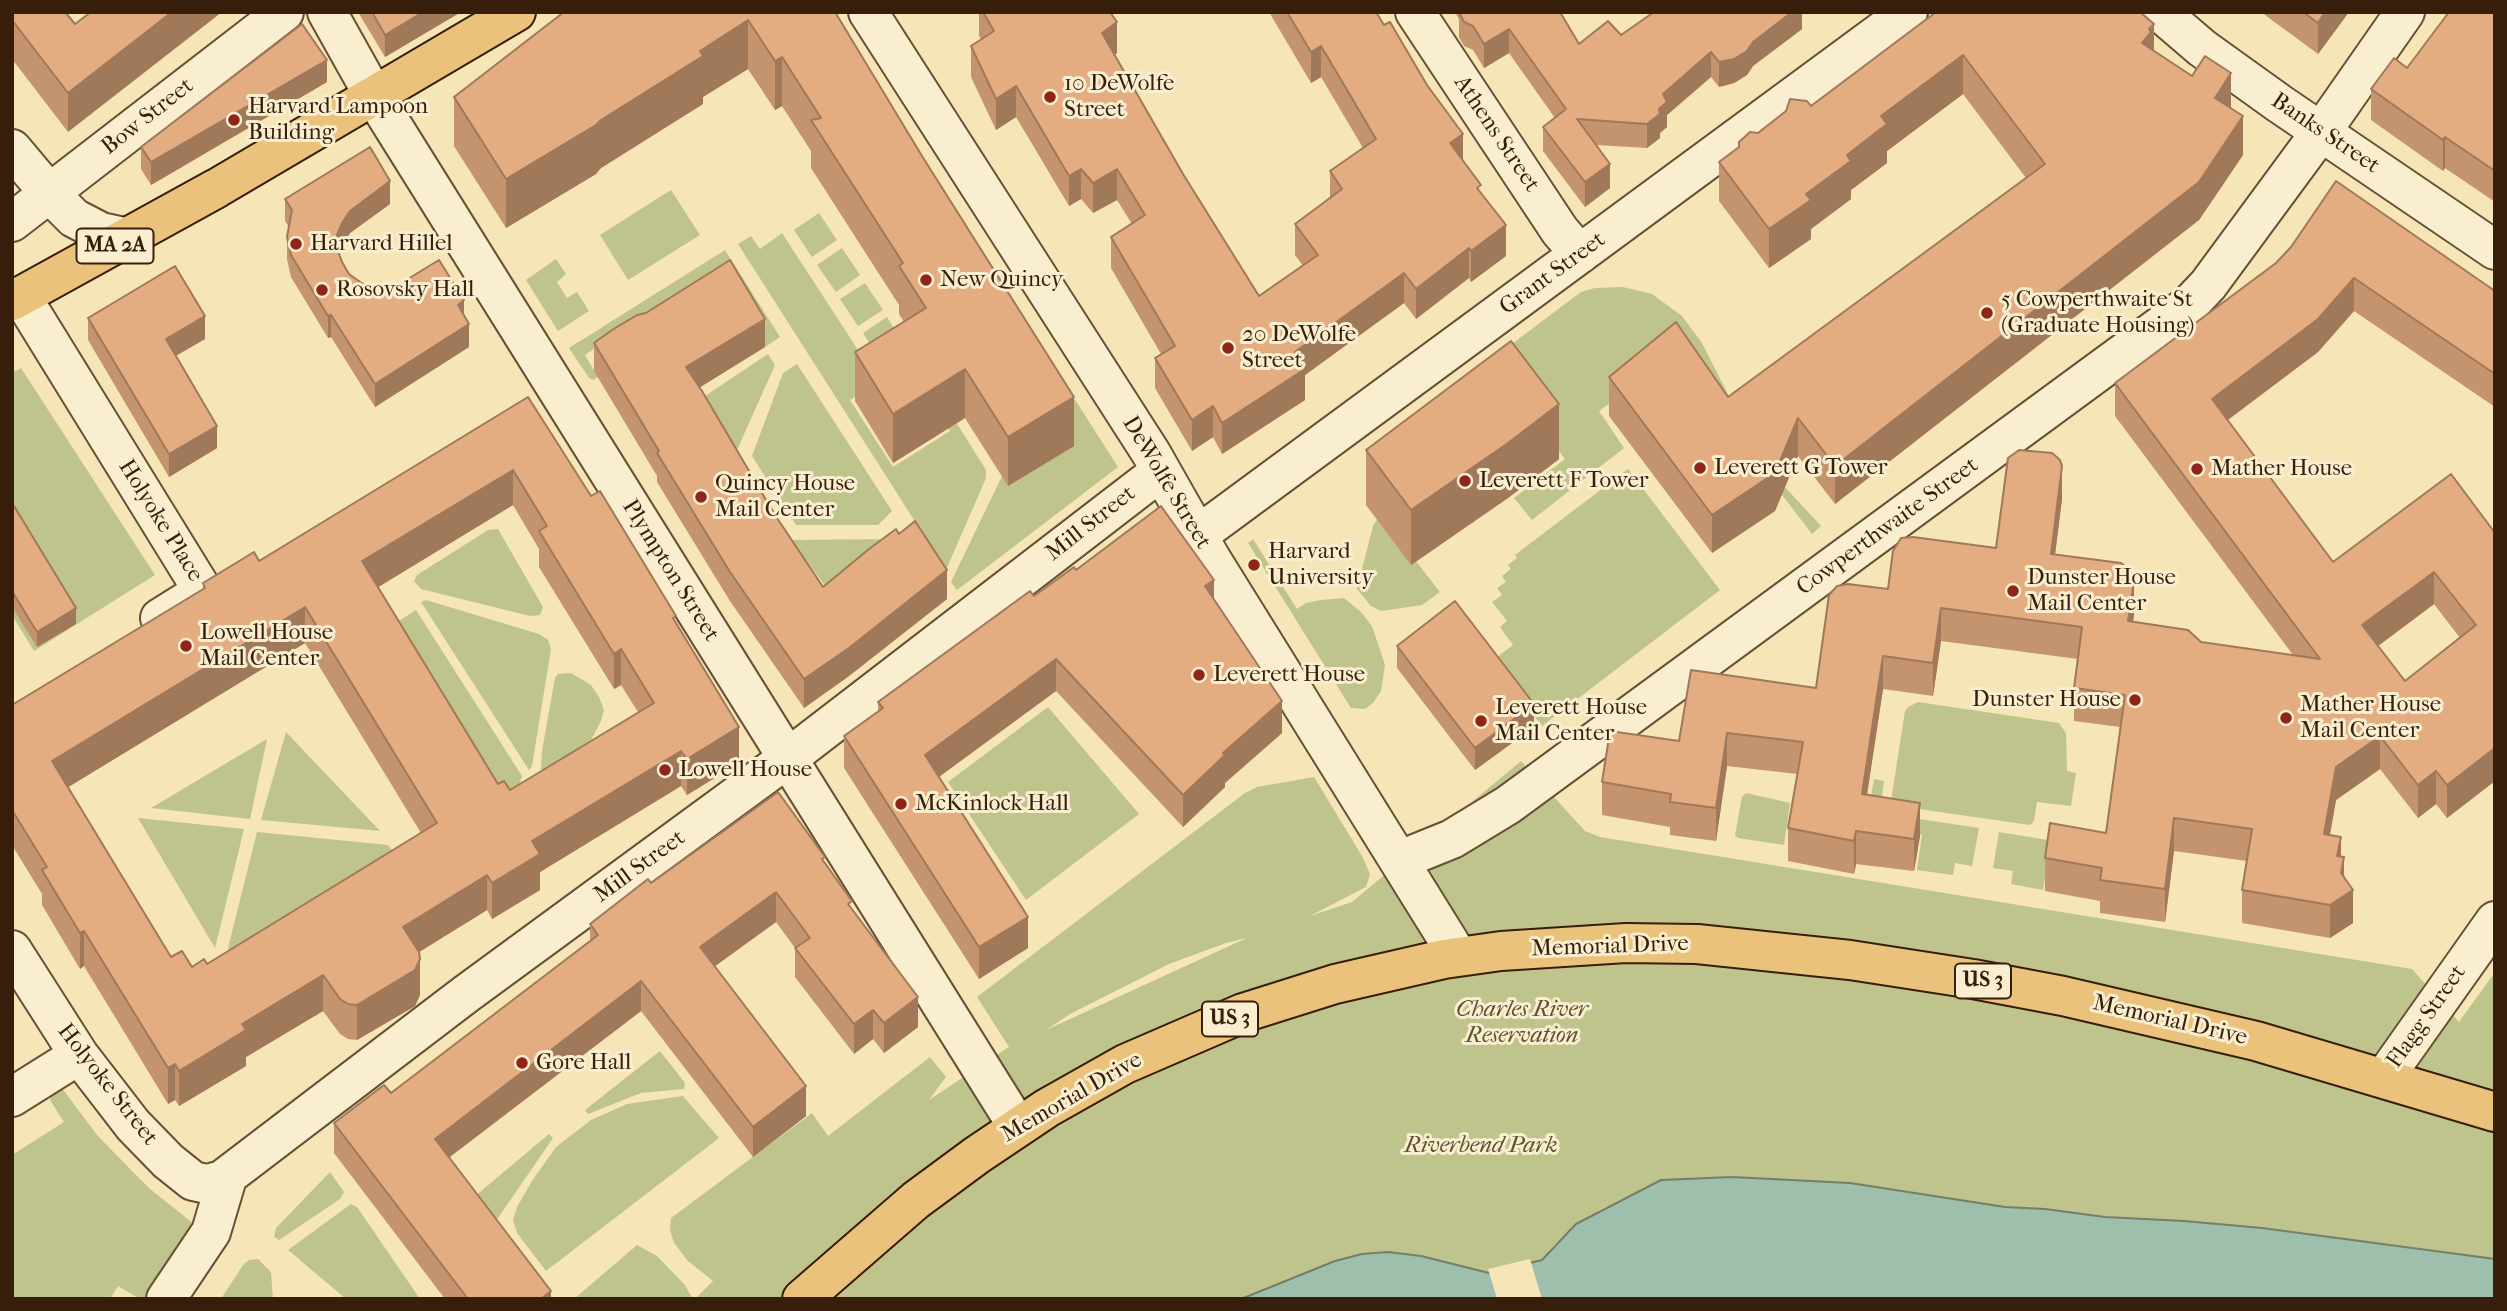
<!DOCTYPE html>
<html>
<head>
<meta charset="utf-8">
<style>
  body { margin:0 }
  #map { position:relative; width:2507px; height:1311px; overflow:hidden; background:#f6e5b6; font-family:"IM FELL French Canon",serif }
  canvas { display:block }
  .frame { position:absolute; inset:0; border:14px solid #371e0a; pointer-events:none }
</style>
</head>
<body>
<div id="map">
<canvas width="2507" height="1311"></canvas>
<div class="frame"></div>
</div>
<script>
const ctx = document.querySelector('canvas').getContext('2d');
ctx.lineJoin = 'round';
function fillPath(path, color) { ctx.fillStyle = color; ctx.fill(path, 'evenodd'); }
const toPath = rows => new Path2D(rows.map(r => 'M' + r).join(''));
function strokePath(path, color, width, dash) { ctx.strokeStyle = color; ctx.lineWidth = width; ctx.lineCap = dash ? 'butt' : 'round'; ctx.setLineDash(dash || []); ctx.stroke(path); }
function drawText(font, color, halo, rows, align = 'center') {
  ctx.font = font + ' "IM FELL French Canon",serif'; ctx.lineWidth = 6; ctx.setLineDash([]); ctx.textBaseline = 'middle'; ctx.strokeStyle = halo; ctx.fillStyle = color; for (const [text, x, y, turn = 0] of rows) {
    ctx.save(); ctx.translate(x, y); ctx.rotate((+turn || 0) * Math.PI / 180); ctx.textAlign = isNaN(turn) ? turn : align; if (halo) ctx.strokeText(text, 0, 0); ctx.fillText(text, 0, 0); ctx.restore();
  }
}
fillPath(toPath([
  [671,190,700,235,628,280,600,235],
  [819,213,837,240,812,257,794,230],
  [782,233,875,376,912,352,986,470,986,478,946,570,738,244,751,236,760,249],
  [907,364,950,431,893,467,850,400],
  [842,248,860,275,836,292,817,265],
  [725,250,780,337,765,347,602,343,585,355,598,377,593,380,589,378,569,348],
  [556,259,566,274,557,282,567,298,577,292,589,311,558,331,526,280],
  [865,283,883,310,858,326,840,299],
  [1623,287,1652,294,1682,316,1702,343,1737,412,1783,485,1821,526,1812,534,1675,355,1599,411,1624,448,1532,520,1514,498,1565,459,1492,359,1581,292,1595,288],
  [887,317,906,347,882,363,863,333],
  [768,354,775,365,737,450,705,396],
  [797,364,892,511,878,525,796,525,752,456,783,373],
  [21,368,155,575,34,651,12,615,12,373],
  [1065,384,1118,467,957,590,951,582,1002,476,1009,486],
  [1628,469,1720,590,1542,726,1492,661,1513,645,1500,627,1507,621,1492,602,1502,595,1497,588,1506,582,1502,576,1511,569,1508,565,1517,558,1515,555],
  [1380,515,1440,592,1422,605,1381,611,1371,606,1357,589,1373,526],
  [498,529,543,607,540,615,530,616,421,589,414,581,417,575,488,530],
  [893,539,832,595,791,540],
  [1253,539,1297,609,1306,603,1320,600,1344,598,1361,612,1372,626,1385,665,1381,691,1373,703,1365,709,1351,708,1248,543],
  [426,600,539,634,548,640,551,649,532,766,529,770,421,602],
  [416,610,522,776,519,786,491,802,387,629],
  [571,673,591,685,599,697,604,710,601,721,590,742,544,770,541,769,542,751,555,678,558,674],
  [1918,702,2059,723,2066,733,2067,771,2076,773,2071,806,2037,802,2034,821,2030,825,1898,806,1891,801,1905,711,1908,707],
  [1048,707,1139,814,1026,900,948,782],
  [286,732,380,831,381,831,261,820],
  [267,739,250,819,151,808],
  [1521,761,1585,831,1600,837,2412,969,2459,1022,2495,972,2495,1259,2262,1228,2184,1221,2105,1217,2045,1209,2005,1207,1850,1183,1732,1177,1690,1178,1661,1180,1600,1210,1555,1244,1542,1260,1489,1273,1362,1254,1335,1261,1241,1299,695,1299,713,1281,688,1261,674,1243,670,1230,671,1218,812,1113,828,1136,930,1057,946,1077,929,1100,1009,1047,977,997,1245,793,1257,787,1314,777,1362,856,1370,874,1366,887,1310,916,1352,902],
  [1250,937,1249,937,1046,1030,1070,1014,1169,964,1226,943],
  [1874,779,1884,781,1880,813,1979,828,1972,866,1955,863,1953,875,1917,870,1922,835,1866,826],
  [1746,793,1790,803,1784,845,1738,838,1735,835,1742,797],
  [138,818,244,829,215,948],
  [257,832,388,845,396,856,233,957,228,948],
  [1999,832,2102,849,2049,854,2043,890,2011,884,2013,871,1993,868],
  [660,1051,685,1083,684,1089,641,1093,588,1114,585,1110],
  [62,1088,97,1135,132,1171,150,1189,199,1228,152,1299,140,1299,118,1286,110,1299,12,1299,12,1155,64,1122,50,1100,51,1096],
  [683,1096,719,1138,546,1271,517,1233,513,1220,517,1207,532,1181,556,1147,591,1120,627,1104],
  [549,1134,553,1138,498,1218,494,1220,474,1197],
  [330,1172,344,1192,340,1199,279,1240,274,1237,276,1228],
  [351,1204,357,1207,420,1299,346,1299,288,1250],
  [637,1245,657,1256,684,1284,693,1299,574,1299],
  [258,1259,271,1272,273,1299,221,1299,243,1265,249,1260]
]), '#bec48c');
const water = toPath([
  [1732,1177,1850,1183,2005,1207,2045,1209,2105,1217,2184,1221,2262,1228,2495,1259,2495,1299,1241,1299,1335,1261,1362,1254,1388,1252,1421,1256,1489,1273,1542,1260,1576,1224,1661,1180,1732,1177]
]);
fillPath(water, '#9dbfac');
strokePath(water, '#747f6b', 2);
fillPath(toPath([
  [1530,1259,1542,1299,1497,1299,1488,1269]
]), '#f6e5b6');
const minor = toPath([
  [327,12,374,96,1018,1127],
  [868,12,1151,453,1210,557,1458,956],
  [1415,12,1560,231,1580,254],
  [2160,12,2202,48,2280,104,2495,250],
  [12,149,49,193,74,218,101,232,129,238],
  [12,222,284,12],
  [21,296,203,591,160,618],
  [1198,535,1908,12],
  [1400,860,1452,839,1508,805,2189,305,2208,285,2331,118,2405,12],
  [12,950,79,1055,133,1125,168,1161,193,1181,207,1184,222,1180,466,994,788,758,1161,471],
  [2384,1078,2495,921],
  [12,1097,79,1055],
  [166,1299,211,1232,227,1178]
]);
const major = toPath([
  [12,301,217,188,516,12]
]);
const highway = toPath([
  [802,1299,916,1200,977,1155,1047,1108,1125,1064,1243,1013,1335,984,1444,959,1501,951,1626,943,1697,944,1850,960,1973,979,2063,996,2256,1041,2495,1112]
]);
strokePath(minor, '#675035', 42);
strokePath(major, '#371e0a', 42);
strokePath(highway, '#371e0a', 42);
strokePath(minor, '#f9eed0', 38);
strokePath(major, '#ebc27b', 38);
strokePath(highway, '#ebc27b', 38);
fillPath(toPath([
  [12,12,75,24,68,132,12,59],
  [358,12,461,12,385,57],
  [564,12,835,12,1074,446,1008,486,965,418,893,463,855,401,855,352,904,322,899,314,899,305,811,168,811,151,782,106,775,110,748,69,703,97,703,104,601,168,596,174,506,228,454,146,454,97],
  [979,12,1110,12,1117,53,1114,55,1183,174,1259,296,1303,266,1295,255,1295,224,1330,199,1330,171,1363,148,1321,77,1311,83,1269,12,1376,12,1481,193,1506,256,1471,282,1469,278,1416,319,1404,303,1305,375,1305,400,1222,454,1213,437,1192,451,1155,388,1155,358,1161,354,1111,268,1111,237,1132,224,1117,200,1093,213,1081,199,1069,206,1016,117,996,130,971,77,971,46,981,39,979,36],
  [1455,12,1560,12,1579,44,1621,35,1802,12,1802,29,1753,66,1747,75,1734,83,1719,87,1711,77,1667,115,1667,127,1660,133,1660,138,1647,148,1596,145,1610,188,1585,207,1543,151,1543,127,1555,118,1509,53,1484,68,1473,50,1464,46,1459,37,1459,19],
  [1936,12,2154,51,2231,108,2243,155,2199,220,1835,504,1798,456,1775,511,1712,553,1609,416,1609,377,1728,397,2026,178,1963,94,1887,151,1887,163,1851,190,1851,199,1811,229,1811,239,1769,268,1719,201,1719,162,1758,133,1811,106],
  [2261,12,2349,12,2318,54],
  [2495,12,2495,202,2445,168,2443,171,2371,120,2371,89],
  [327,82,151,185,141,169,141,147],
  [285,199,390,204,350,233,342,245,339,253,342,262,349,274,363,284,464,315,469,347,375,407,331,337,328,338,291,277,287,259,287,237,289,227,285,221],
  [2276,263,2495,291,2495,407,2354,311,2318,352,2227,420,2333,562,2495,533,2495,781,2447,818,2436,804,2418,818,2380,769,2336,800,2330,835,2341,856,2353,923,2330,938,2242,923,2242,890,2247,861,2174,851,2165,922,2100,913,2100,901,2045,891,2045,858,2106,833,2120,727,2074,721,2074,688,2078,659,1941,641,1933,696,1883,689,1867,795,1920,836,1914,871,1856,864,1854,874,1788,861,1788,828,1797,774,1727,766,1716,841,1670,835,1670,827,1602,815,1602,782,1679,741,1816,688,1888,589,1996,548,2062,499,2055,554,2134,615,2133,622,2201,642,2293,655,2115,416,2115,383],
  [2434,604,2460,638,2405,681,2378,646],
  [88,318,205,339,176,356,217,448,169,477,88,340],
  [594,343,765,347,700,387,775,515,823,587,947,599,849,676,804,708,730,601,657,482,657,476,594,371],
  [528,397,591,496,676,624,739,763,687,795,681,786,540,872,540,890,492,919,487,910,419,952,420,995,415,1006,357,1040,348,1039,340,1034,323,1011,246,1057,246,1066,179,1106,175,1100,168,1104,84,966,80,969,42,905,42,894,12,845,12,705,203,589,203,583,259,561],
  [513,505,539,549,539,567,614,689,621,685,638,712,510,790,498,784,378,587],
  [305,643,421,833,207,964,192,967,171,957,68,787],
  [1366,450,1559,459,1508,498,1411,565,1366,505],
  [12,507,76,624,37,647,12,607],
  [1076,570,1214,599,1282,733,1225,783,1225,787,1183,827,1056,691,939,777,1028,948,979,979,844,768,844,736,878,711,878,702,1034,596],
  [1397,646,1534,727,1475,770,1397,668],
  [825,863,918,1027,884,1053,873,1039,854,1054,795,977,795,948,776,922,715,966,806,1116,753,1157,641,1011,450,1157,551,1299,445,1299,334,1153,334,1123,391,1093,590,941,590,924,651,883]
]), '#c4946f');
fillPath(toPath([
  [172,12,222,12,68,132,68,93],
  [423,12,461,12,385,57,385,35],
  [1792,12,1802,12,1802,29,1753,66,1747,75,1734,83,1719,87,1719,62,1753,42],
  [2325,12,2349,12,2318,54,2318,23],
  [748,20,748,69,703,97,703,104,601,168,596,174,506,228,506,179,601,120,700,51],
  [1117,22,1117,53,1102,64,1102,33],
  [2154,24,2154,62,2142,43],
  [1509,29,1509,53,1484,68,1484,44],
  [1321,46,1321,77,1311,83,1311,52],
  [1711,52,1711,77,1667,115,1667,127,1660,133,1660,138,1647,148,1647,124,1659,109,1663,94],
  [1963,55,1963,94,1887,151,1887,163,1851,190,1851,199,1811,229,1811,239,1769,268,1769,229,1847,155,1881,116],
  [782,57,782,106,775,110,775,61],
  [327,60,327,82,151,185,151,162],
  [2231,73,2231,112,2215,98],
  [1016,86,1016,117,996,130,996,99],
  [2243,116,2243,155,2199,220,1835,504,1835,466],
  [1463,134,1463,164,1450,143],
  [2445,137,2445,168,2443,171,2443,140],
  [1610,164,1610,188,1585,207,1585,182],
  [1081,169,1081,199,1069,206,1069,176],
  [1117,169,1117,200,1093,213,1093,183],
  [390,181,390,204,350,233,342,245,337,257,337,235,342,223,350,211],
  [1506,225,1506,256,1471,282,1471,251],
  [1469,248,1469,278,1416,319,1416,289],
  [1404,273,1404,303,1305,375,1305,400,1222,454,1222,423,1295,352],
  [2354,278,2354,311,2318,352,2212,432,2212,399],
  [464,300,464,322,458,305],
  [331,315,331,337,328,338,328,316],
  [205,316,205,339,166,361,166,339],
  [765,319,765,347,686,396,686,367],
  [469,324,469,347,375,407,375,384],
  [965,369,965,418,893,463,893,414],
  [1074,397,1074,446,1008,486,1008,437],
  [1559,404,1559,459,1508,498,1411,565,1411,510],
  [1213,406,1213,437,1192,451,1192,420],
  [1798,418,1798,456,1775,511,1712,553,1712,515],
  [217,426,217,448,169,477,169,454],
  [2062,466,2062,499,2051,587,2051,554],
  [513,470,513,505,362,597,362,561],
  [947,570,947,599,849,676,804,708,804,679],
  [2434,572,2434,604,2362,658,2362,625],
  [1214,580,1214,612,1205,586],
  [2134,582,2134,615,2128,654,2128,621],
  [305,607,305,643,52,797,52,761],
  [76,608,76,624,37,647,37,632],
  [1941,608,1941,641,1933,696,1933,663],
  [621,649,621,685,614,689,614,654],
  [1883,656,1883,689,1862,827,1862,794],
  [1056,659,1056,691,925,787,925,755],
  [1282,701,1282,733,1225,783,1225,787,1183,827,1183,795,1223,753],
  [1534,704,1534,727,1475,770,1475,748],
  [739,727,739,763,687,795,687,759],
  [1727,733,1727,766,1716,841,1716,808],
  [2380,736,2380,769,2336,800,2324,867,2324,834,2336,767],
  [2495,748,2495,781,2447,818,2447,785],
  [681,751,681,786,540,872,540,890,492,919,492,883,532,841],
  [2436,771,2436,804,2418,818,2418,785],
  [1920,803,1920,836,1914,871,1914,839],
  [2174,818,2174,851,2165,922,2165,889],
  [1856,831,1856,864,1854,874,1854,841],
  [2341,837,2341,869,2337,856],
  [2344,857,2344,890,2353,890,2353,923,2330,938,2330,905,2341,873],
  [487,875,487,910,403,962,403,927],
  [776,892,776,922,700,977,700,947],
  [1028,917,1028,948,979,979,979,947],
  [84,931,84,966,80,969,80,933],
  [420,959,420,995,415,1006,357,1040,357,1005],
  [323,975,323,1011,246,1057,246,1066,179,1106,179,1071,242,1024],
  [641,981,641,1011,435,1168,435,1139],
  [918,997,918,1027,884,1053,884,1023],
  [873,1010,873,1039,854,1054,854,1024],
  [175,1064,175,1100,168,1104,168,1068],
  [806,1086,806,1116,753,1157,753,1127],
  [551,1291,551,1299,541,1299]
]), '#a0785a');
const building = toPath([
  [12,12,65,12,75,24,91,12,172,12,68,93,12,20,12,12],
  [372,12,423,12,385,35,372,12],
  [564,12,835,12,922,156,1074,397,1008,437,965,369,893,414,855,352,926,308,899,266,903,263,811,120,821,118,782,57,775,61,748,20,700,51,703,56,601,120,596,125,506,179,454,97,564,12],
  [983,12,1110,12,1117,22,1102,33,1183,174,1259,296,1318,255,1295,224,1342,189,1330,171,1376,139,1321,46,1311,52,1287,12,1376,12,1384,25,1390,22,1427,85,1463,134,1450,143,1481,185,1477,188,1506,225,1471,251,1469,248,1416,289,1404,273,1295,352,1305,369,1222,423,1213,406,1192,420,1155,358,1175,346,1111,237,1145,215,1117,169,1093,183,1081,169,1069,176,1016,86,996,99,971,46,994,31,983,12],
  [1459,12,1560,12,1579,44,1608,21,1621,35,1654,12,1792,12,1753,42,1747,51,1734,59,1719,62,1711,52,1663,94,1667,102,1659,109,1660,114,1647,124,1577,119,1610,164,1585,182,1543,127,1566,109,1509,29,1484,44,1473,26,1464,22,1459,12],
  [1936,12,2140,12,2154,24,2149,29,2151,32,2142,43,2192,76,2205,56,2231,73,2215,98,2243,116,2199,182,1835,466,1798,418,1775,473,1712,515,1609,377,1676,322,1728,397,2045,164,1963,55,1881,116,1887,124,1847,155,1851,161,1806,194,1811,200,1769,229,1719,162,1739,147,1739,142,1750,132,1758,133,1786,111,1790,99,1807,101,1811,106,1936,12],
  [2303,12,2325,12,2318,23,2303,12],
  [2449,12,2495,12,2495,171,2445,137,2443,140,2371,89,2394,58,2407,68,2449,12],
  [302,24,327,60,151,162,141,147,302,24],
  [370,147,390,181,350,211,342,223,337,235,338,251,342,262,349,274,363,284,376,288,393,288,439,260,464,300,458,305,469,324,375,384,331,315,328,316,291,255,287,237,292,210,285,199,370,147],
  [2336,181,2495,291,2495,374,2354,278,2318,319,2212,399,2333,562,2451,474,2495,533,2495,748,2447,785,2436,771,2418,785,2380,736,2336,767,2324,834,2341,837,2337,856,2344,857,2341,873,2353,890,2330,905,2242,890,2252,829,2174,818,2165,889,2100,880,2102,868,2045,858,2050,823,2106,833,2125,695,2074,688,2082,627,1941,608,1933,663,1883,656,1862,794,1920,803,1914,839,1856,831,1854,841,1788,828,1803,742,1727,733,1716,808,1670,802,1671,794,1602,782,1610,731,1679,741,1691,670,1816,688,1829,595,1837,586,1848,584,1888,589,1893,551,1901,538,1913,537,1996,548,2008,458,2019,450,2052,453,2060,460,2062,466,2051,554,2121,563,2131,571,2134,582,2128,621,2188,630,2201,642,2320,659,2115,383,2276,263,2291,247,2336,181],
  [2434,572,2476,625,2405,681,2362,625,2434,572],
  [730,260,765,319,686,367,702,391,775,515,823,587,869,549,896,529,899,534,915,521,947,570,849,648,804,679,730,572,657,453,659,451,594,343,612,330,637,315,646,313,730,260],
  [175,266,205,316,166,339,217,426,169,454,88,318,175,266],
  [1511,341,1559,404,1508,443,1411,510,1366,450,1511,341],
  [528,397,591,496,600,491,676,616,673,618,739,727,687,759,681,751,532,841,540,854,492,883,487,875,403,927,419,952,420,959,415,970,357,1005,348,1004,340,999,323,975,242,1024,246,1030,179,1071,175,1064,168,1068,84,931,80,933,42,870,47,867,12,810,12,705,205,588,203,583,254,552,259,561,528,397],
  [513,470,547,526,539,531,614,654,621,649,654,703,510,790,504,781,498,784,362,561,513,470],
  [305,607,437,823,207,964,204,959,192,967,182,951,171,957,52,761,305,607],
  [14,506,76,608,37,632,12,591,12,507,14,506],
  [1161,506,1214,580,1205,586,1282,701,1223,753,1225,755,1183,795,1056,659,925,755,1028,917,979,947,844,736,883,708,878,702,1030,591,1034,596,1074,567,1076,570,1161,506],
  [1455,601,1534,704,1475,748,1397,646,1455,601],
  [778,792,825,857,822,859,852,901,848,904,918,997,884,1023,873,1010,854,1024,795,948,810,938,776,892,700,947,806,1086,753,1127,641,981,435,1139,551,1291,541,1299,468,1299,334,1123,384,1085,391,1093,598,935,590,924,648,879,651,883,778,792]
]);
fillPath(building, '#e4ac81');
strokePath(building, '#a0785a', 2);
for (const [x, y, r, color] of [
  [1050,97,7,"#8f2418"],
  [234,120,7,"#8f2418"],
  [296,244,7,"#8f2418"],
  [926,280,7,"#8f2418"],
  [322,290,7,"#8f2418"],
  [1987,313,7,"#8f2418"],
  [1228,348,7,"#8f2418"],
  [1700,468,7,"#8f2418"],
  [2197,469,7,"#8f2418"],
  [1465,481,7,"#8f2418"],
  [701,497,7,"#8f2418"],
  [1254,565,7,"#8f2418"],
  [2013,591,7,"#8f2418"],
  [186,646,7,"#8f2418"],
  [1199,675,7,"#8f2418"],
  [2135,700,7,"#8f2418"],
  [2286,718,7,"#8f2418"],
  [1481,721,7,"#8f2418"],
  [665,770,7,"#8f2418"],
  [901,804,7,"#8f2418"],
  [522,1063,7,"#8f2418"]
]) { const dot = new Path2D(); dot.arc(x, y, r, 0, 2 * Math.PI); ctx.fillStyle = color; ctx.fill(dot); strokePath(dot, '#f9eed0', 2.5); }
for (const [x, y, w] of [
  [115,246,77],
  [1983,981,56],
  [1230,1019,56]
]) { const box = new Path2D(); box.roundRect(x - w / 2, y - 17.5, w, 35, 5); ctx.fillStyle = '#f9eed0'; ctx.fill(box); strokePath(box, '#371e0a', 2); }
drawText('bold 21px', '#371e0a', null, [
  ["MA 2A",115,246],
  ["US 3",1983,981],
  ["US 3",1230,1019]
]);
drawText('23px', '#371e0a', '#f9eed0', [
  ["10 DeWolfe",1064,84],
  ["Street",1064,110],
  ["Harvard Lampoon",248,107],
  ["Building",248,133],
  ["Harvard Hillel",310,244],
  ["New Quincy",940,280],
  ["Rosovsky Hall",336,290],
  ["5 Cowperthwaite St",2001,300],
  ["(Graduate Housing)",2001,326],
  ["20 DeWolfe",1242,335],
  ["Street",1242,361],
  ["Leverett G Tower",1714,468],
  ["Mather House",2211,469],
  ["Leverett F Tower",1479,481],
  ["Quincy House",715,484],
  ["Mail Center",715,510],
  ["Harvard",1268,552],
  ["University",1268,578],
  ["Dunster House",2027,578],
  ["Mail Center",2027,604],
  ["Lowell House",200,633],
  ["Mail Center",200,659],
  ["Leverett House",1213,675],
  ["Dunster House",2121,700,"right"],
  ["Mather House",2300,705],
  ["Mail Center",2300,731],
  ["Leverett House",1495,708],
  ["Mail Center",1495,734],
  ["Lowell House",679,770],
  ["McKinlock Hall",915,804],
  ["Gore Hall",536,1063]
], 'left');
drawText('23px', '#371e0a', '#f9eed0', [
  ["Bow Street",148,117,-38],
  ["Athens Street",1496,134,56],
  ["Banks Street",2325,134,34],
  ["Grant Street",1553,274,-36],
  ["DeWolfe Street",1166,483,59],
  ["Holyoke Place",160,521,58],
  ["Mill Street",1091,524,-38],
  ["Cowperthwaite Street",1888,527,-36],
  ["Plympton Street",670,571,58],
  ["Mill Street",640,867,-36],
  ["Memorial Drive",1610,947,-2],
  ["Flagg Street",2427,1017,-55],
  ["Memorial Drive",2170,1021,13],
  ["Holyoke Street",107,1085,52],
  ["Memorial Drive",1072,1098,-30]
]);
drawText('italic 23px', '#605031', '#f9eed0', [
  ["Charles River",1522,1010],
  ["Reservation",1522,1036],
  ["Riverbend Park",1481,1146]
]);
</script>
</body>
</html>
